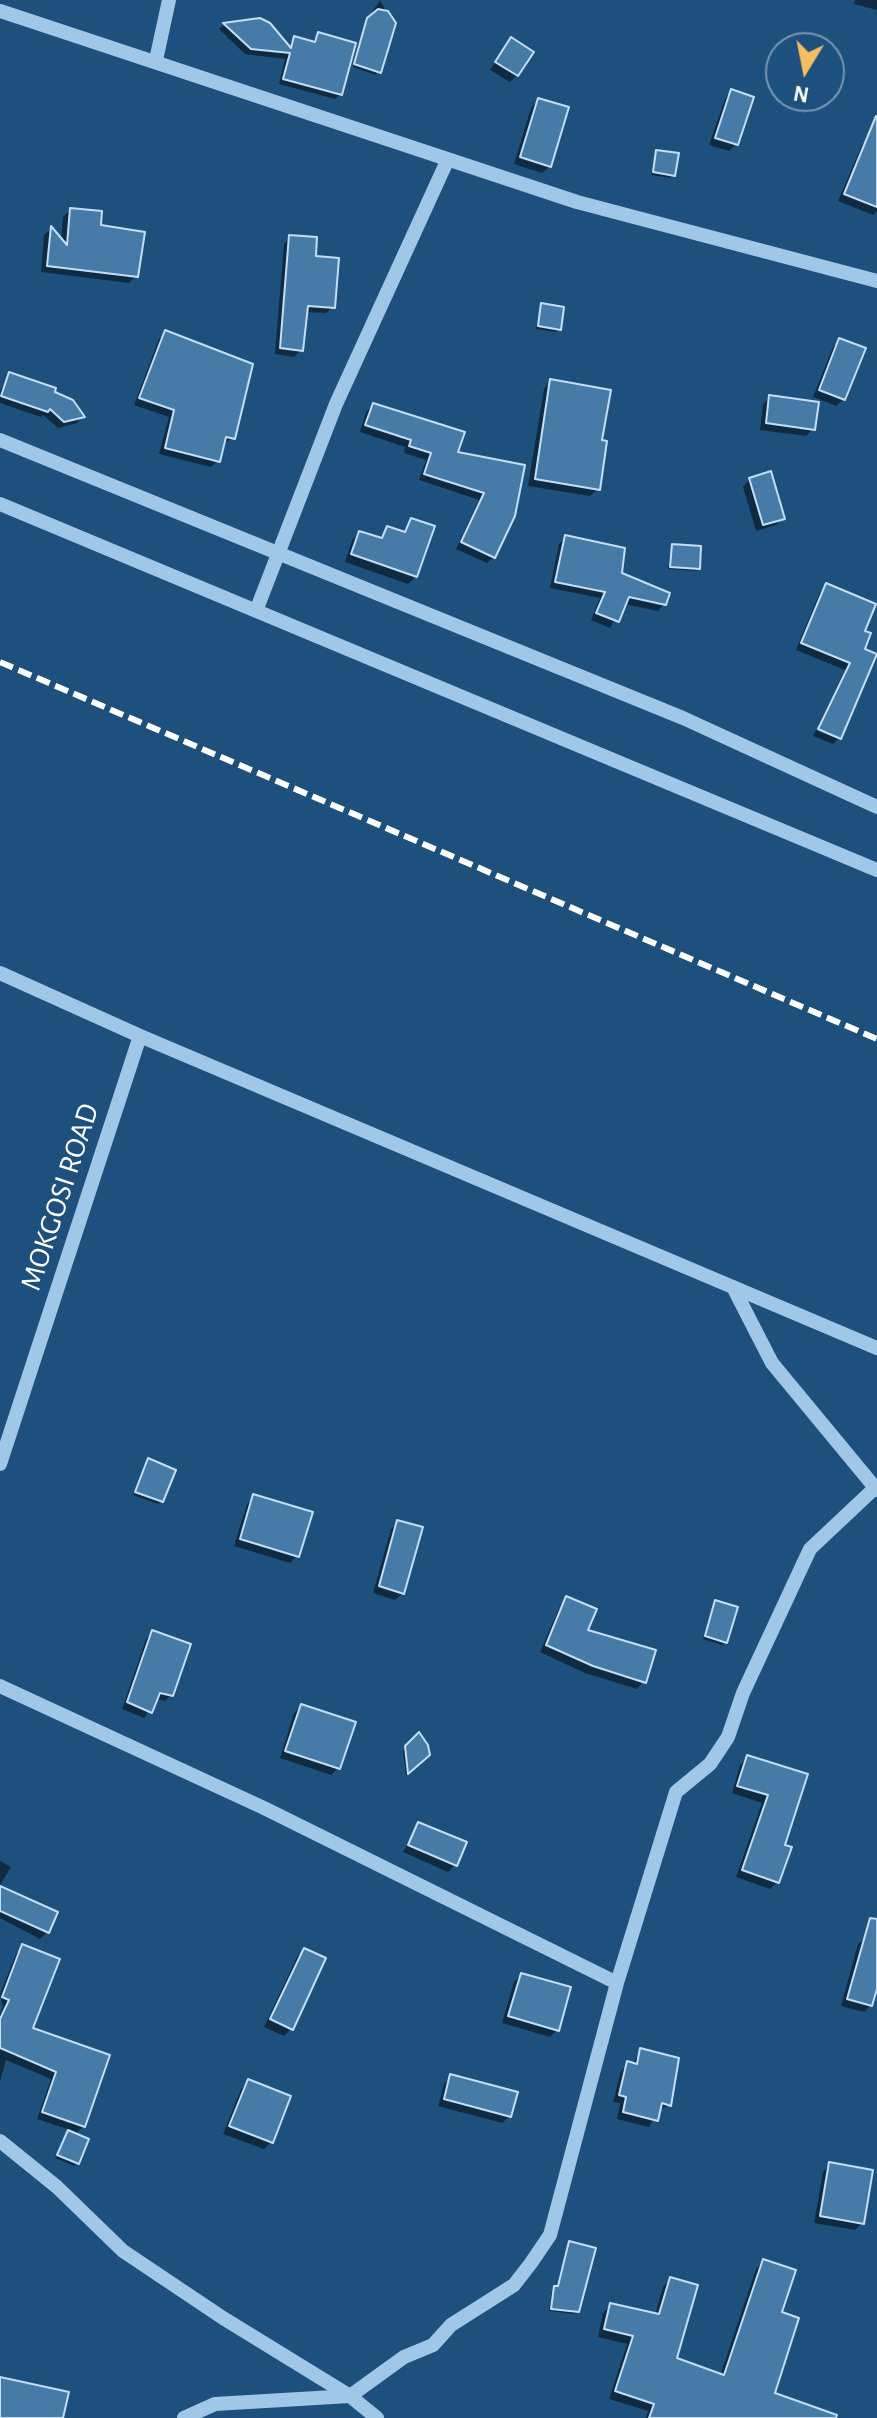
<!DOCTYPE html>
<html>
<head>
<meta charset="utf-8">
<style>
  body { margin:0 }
  #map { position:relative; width:877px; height:2418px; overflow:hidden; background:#1e507d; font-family:"Alegreya Sans",sans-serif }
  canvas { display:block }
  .north { position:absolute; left:765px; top:32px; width:80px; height:80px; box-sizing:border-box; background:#1e507d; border:2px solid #7896b1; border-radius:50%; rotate:190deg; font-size:22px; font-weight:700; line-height:32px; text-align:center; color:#fff }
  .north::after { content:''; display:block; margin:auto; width:28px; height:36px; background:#f7be60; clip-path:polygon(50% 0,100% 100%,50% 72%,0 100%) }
</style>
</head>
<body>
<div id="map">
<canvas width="877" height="2418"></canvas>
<div class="north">N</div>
</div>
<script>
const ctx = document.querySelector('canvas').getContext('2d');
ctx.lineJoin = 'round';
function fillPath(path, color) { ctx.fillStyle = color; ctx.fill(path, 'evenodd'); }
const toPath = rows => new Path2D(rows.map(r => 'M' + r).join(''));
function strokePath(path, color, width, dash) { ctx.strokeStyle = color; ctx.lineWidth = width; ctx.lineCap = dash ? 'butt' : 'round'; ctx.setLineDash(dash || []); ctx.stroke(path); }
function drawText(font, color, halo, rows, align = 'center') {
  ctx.font = font + ' "Alegreya Sans",sans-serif'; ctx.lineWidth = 6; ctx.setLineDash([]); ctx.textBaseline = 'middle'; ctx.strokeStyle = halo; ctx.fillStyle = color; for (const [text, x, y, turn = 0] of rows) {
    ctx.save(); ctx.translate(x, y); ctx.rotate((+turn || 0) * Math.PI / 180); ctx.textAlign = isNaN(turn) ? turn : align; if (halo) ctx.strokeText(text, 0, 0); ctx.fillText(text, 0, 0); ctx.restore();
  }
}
fillPath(toPath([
  [380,0,393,24,376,75,353,67,365,23],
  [855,0,877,0,877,10,854,4],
  [265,22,288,48,295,38,312,43,318,34,341,94,335,99,279,84,285,59,245,54,219,29,224,25],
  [511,40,517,75,510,82,490,70],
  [732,91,736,144,729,151,709,145,725,99],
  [538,100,550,166,542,173,514,164,531,108],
  [869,138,877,141,877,211,873,215,838,201,862,145],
  [656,152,674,175,670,178,651,175],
  [70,210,99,227,136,276,129,283,41,272,44,235,51,229,61,242,63,217],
  [290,237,314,258,333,307,326,313,305,312,301,350,294,357,275,354,284,244],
  [542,305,559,329,556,332,536,329],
  [166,333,233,438,222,444,218,460,211,467,159,454,169,417,134,405,159,339],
  [840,340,844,399,836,406,813,397,833,347],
  [10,375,53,393,82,417,77,423,58,428,43,415,41,417,0,403,0,391],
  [551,381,600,442,598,489,590,496,528,486,544,389],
  [770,397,813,429,806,436,760,430,763,404],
  [373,405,455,454,523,467,494,557,487,563,456,549,479,500,419,480,426,460,404,453,405,447,360,432,366,412],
  [750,479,783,518,776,525,756,531,743,487],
  [411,520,416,576,408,584,345,562,352,540,359,533,379,539,387,528,402,533],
  [566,537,664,604,658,611,624,604,610,628,591,620,600,598,550,588,559,544],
  [672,546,698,568,695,571,668,569],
  [827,586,862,632,839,736,818,726,845,670,796,650,820,592],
  [816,730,838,739,833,744,813,736],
  [148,1461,161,1501,158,1504,133,1495],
  [254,1497,297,1556,290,1563,234,1546,247,1504],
  [398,1522,403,1593,395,1600,373,1593,391,1529],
  [567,1599,586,1631,644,1681,637,1689,585,1673,540,1652,560,1606],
  [716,1602,726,1642,722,1645,703,1639],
  [152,1633,171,1695,165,1701,156,1699,144,1718,122,1709,146,1639],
  [301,1706,338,1768,331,1775,280,1758,294,1713],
  [418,1735,425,1759,406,1775,403,1751],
  [747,1758,805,1776,783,1846,777,1882,770,1889,736,1877,762,1803,732,1793,740,1765],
  [419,1824,455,1865,448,1872,403,1852],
  [0,1861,11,1867,0,1885],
  [0,1888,47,1932,40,1939,0,1918],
  [866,1937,877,1940,877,1981,871,2005,864,2012,841,2006,858,1944],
  [23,1947,30,2029,108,2056,84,2126,74,2135,77,2163,74,2166,55,2158,70,2130,37,2119,51,2079,6,2060,0,2081,0,2015,3,2007,0,1994,16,1954],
  [304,1950,291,2029,284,2036,264,2027,297,1957],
  [521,1975,557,2030,550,2037,502,2023,514,1982],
  [641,2051,676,2076,669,2105,658,2111,649,2127,617,2119,620,2103,613,2102,621,2071,628,2064,632,2065],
  [451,2077,510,2116,502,2123,438,2106,444,2084],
  [249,2082,289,2097,271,2142,264,2149,223,2134,241,2089],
  [830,2164,862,2223,855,2230,814,2223,823,2172],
  [570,2244,578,2311,574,2314,549,2311,552,2291,556,2288],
  [763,2261,780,2314,773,2394,788,2418,646,2418,648,2411,609,2399,627,2344,598,2337,603,2313,611,2305,655,2315,663,2287,671,2279,675,2359,720,2376,756,2269]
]), '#0007');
const building = toPath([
  [378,9,388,11,396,23,381,73,354,64,367,18,378,9],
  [260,18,270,23,291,48,294,36,315,42,318,32,356,43,342,95,283,79,290,53,251,49,223,23,260,18],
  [511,37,534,52,518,76,495,62,511,37],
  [731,89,754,97,738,145,715,138,731,89],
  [538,98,569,107,551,167,520,157,538,98],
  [876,116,877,116,877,207,844,194,876,116],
  [656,150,679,153,675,176,653,172,656,150],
  [70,208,102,211,101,225,145,232,138,277,47,266,51,226,67,245,70,208],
  [289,235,317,237,316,256,339,258,335,308,308,306,303,351,280,348,289,235],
  [541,303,564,307,561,330,538,326,541,303],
  [165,330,253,364,235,439,226,437,220,462,165,448,174,410,139,398,165,330],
  [839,338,866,348,845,400,819,390,839,338],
  [9,372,56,388,55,392,73,400,85,417,64,422,50,409,48,412,1,396,9,372],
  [550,379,611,390,602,440,607,441,600,490,535,479,550,379],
  [769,395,819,402,815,430,766,423,769,395],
  [373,403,465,432,458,452,525,465,515,516,495,558,461,542,484,493,424,474,431,453,409,446,411,440,365,425,373,403],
  [771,471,785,519,763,525,749,478,771,471],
  [411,518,435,526,417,577,351,554,359,531,382,538,387,526,405,532,411,518],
  [565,535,625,548,622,573,670,593,666,605,629,597,619,622,596,613,605,592,555,582,565,535],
  [672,544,701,546,700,569,670,567,672,544],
  [826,583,876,604,865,631,871,633,865,649,877,654,841,739,818,729,850,663,801,643,826,583],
  [148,1458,176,1470,163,1502,135,1492,148,1458],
  [253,1494,313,1512,299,1557,240,1539,253,1494],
  [397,1520,423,1527,404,1594,379,1586,397,1520],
  [566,1596,597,1609,588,1630,656,1650,646,1683,593,1666,546,1645,566,1596],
  [715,1600,738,1607,727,1643,705,1636,715,1600],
  [152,1630,191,1644,173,1696,160,1693,152,1713,127,1702,152,1630],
  [301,1704,356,1722,340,1769,285,1751,301,1704],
  [419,1732,428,1745,430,1755,408,1774,405,1746,419,1732],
  [747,1755,808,1774,785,1845,792,1847,779,1883,742,1870,768,1795,737,1786,747,1755],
  [418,1822,467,1842,457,1866,408,1845,418,1822],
  [0,1886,58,1912,49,1933,0,1911,0,1886],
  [870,1918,877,1919,877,1989,872,2006,847,1999,870,1918],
  [22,1944,60,1959,33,2028,110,2055,85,2127,42,2112,56,2072,0,2048,0,2019,9,2000,2,1997,22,1944],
  [304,1948,326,1958,293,2030,270,2019,304,1948],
  [521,1973,571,1987,559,2031,508,2016,521,1973],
  [640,2048,679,2058,671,2106,662,2103,658,2121,623,2112,626,2097,619,2095,627,2061,637,2064,640,2048],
  [450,2074,518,2092,511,2117,444,2099,450,2074],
  [248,2079,291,2096,273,2143,229,2126,248,2079],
  [68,2130,89,2139,79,2164,57,2155,68,2130],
  [829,2162,873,2170,864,2224,820,2216,829,2162],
  [569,2241,596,2248,579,2312,551,2309,554,2286,558,2286,569,2241],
  [763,2259,796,2270,782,2312,799,2318,775,2393,837,2415,836,2418,649,2418,654,2404,615,2391,633,2336,604,2329,610,2303,659,2314,670,2277,698,2285,677,2358,724,2375,763,2259],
  [0,2377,69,2392,63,2418,0,2418,0,2377]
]);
fillPath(building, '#467aa7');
strokePath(building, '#c4dff6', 2);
strokePath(toPath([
  [0,11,577,202,877,281],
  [156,60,169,0],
  [0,440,683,718,877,807],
  [0,504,877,870],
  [256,611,336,404,448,159],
  [0,973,140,1036,877,1348],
  [733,1287,772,1363,877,1490],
  [0,1464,140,1036],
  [0,1686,264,1808,617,1983],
  [0,2141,57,2187,123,2251,223,2318,350,2396,377,2418],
  [184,2418,215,2404,350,2396,404,2357,433,2345,451,2325,514,2285,531,2263,550,2235,617,1983,676,1792,710,1764,728,1737,743,1693,810,1549,877,1486]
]), '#a1c7e8', 14);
strokePath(toPath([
  [0,662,877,1039]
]), '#fff', 6, [14, 6]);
drawText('30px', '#fff', '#1e507d', [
  ["MOKGOSI ROAD",60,1197,-72]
]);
</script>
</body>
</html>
